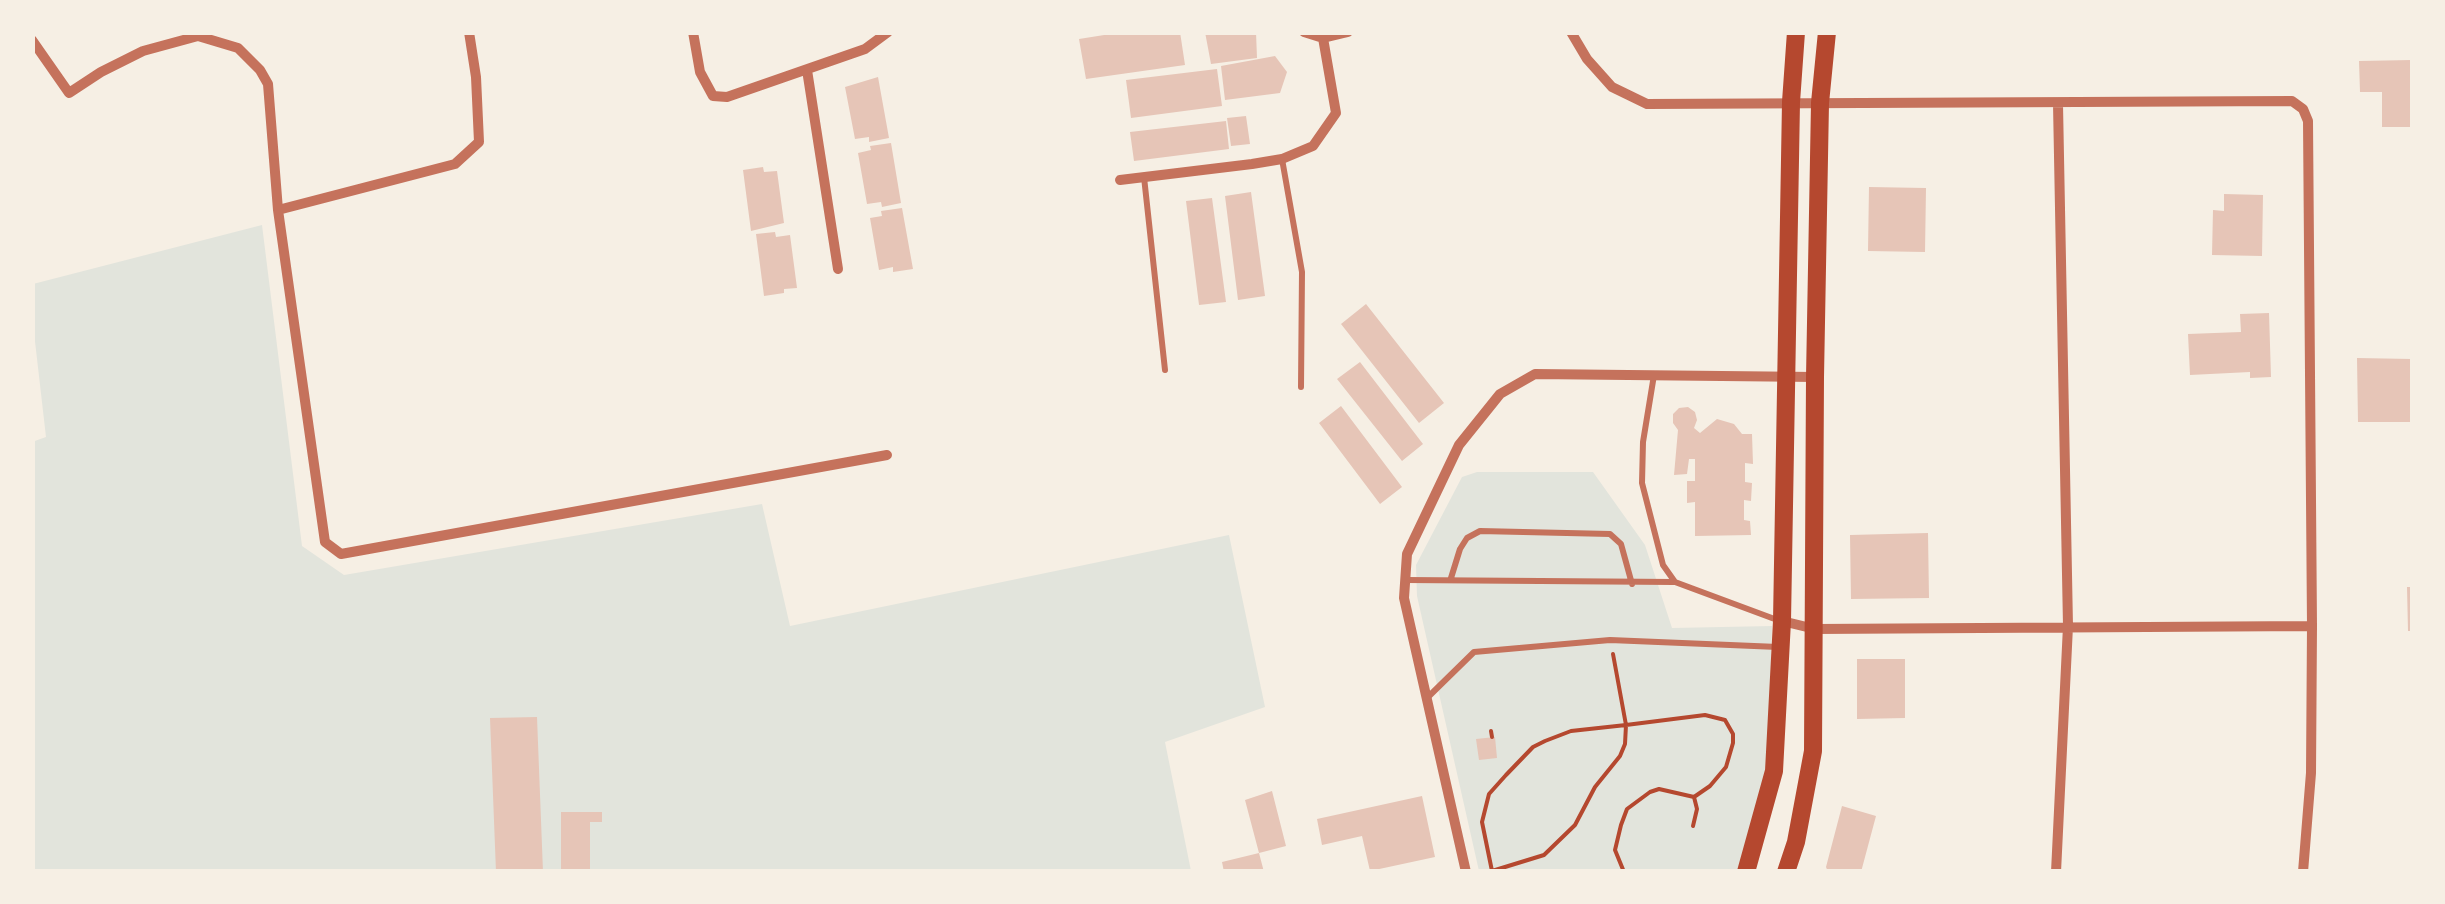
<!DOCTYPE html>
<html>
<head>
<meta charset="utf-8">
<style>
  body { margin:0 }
  #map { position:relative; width:2445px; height:904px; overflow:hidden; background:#f6efe4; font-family:Lato,sans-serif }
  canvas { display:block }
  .frame { position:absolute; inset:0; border:35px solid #f6efe4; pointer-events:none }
</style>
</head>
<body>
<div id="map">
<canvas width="2445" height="904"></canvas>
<div class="frame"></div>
</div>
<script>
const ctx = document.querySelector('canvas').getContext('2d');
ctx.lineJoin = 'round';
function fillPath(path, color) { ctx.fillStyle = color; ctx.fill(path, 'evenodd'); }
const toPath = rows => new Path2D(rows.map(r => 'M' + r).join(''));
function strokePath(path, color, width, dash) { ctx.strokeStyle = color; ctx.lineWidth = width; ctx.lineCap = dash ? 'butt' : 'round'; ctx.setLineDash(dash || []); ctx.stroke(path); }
fillPath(toPath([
  [262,225,302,546,344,575,762,504,790,626,1229,535,1265,707,1165,742,1191,871,33,871,32,442,46,437,33,324,33,284],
  [1477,472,1593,472,1645,545,1672,628,1772,626,1768,769,1741,871,1479,871,1417,596,1416,565,1462,477]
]), '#e2e4dc');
fillPath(toPath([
  [1123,32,1180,32,1185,65,1086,79,1079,39],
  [1205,32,1256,32,1257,58,1211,64],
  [1275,56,1287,72,1280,93,1225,100,1221,66],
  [2412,60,2412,127,2382,127,2382,92,2360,92,2359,61],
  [1217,69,1222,106,1131,118,1126,80],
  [878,77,889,138,869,142,869,137,855,139,845,87],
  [1246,116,1250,144,1231,146,1227,118],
  [1226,121,1229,149,1134,161,1130,132],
  [891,143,901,203,882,207,881,202,867,204,858,153,871,150,870,146],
  [763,167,764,172,777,171,784,223,751,231,743,170],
  [1869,187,1926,188,1925,252,1868,251],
  [1251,192,1265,296,1238,300,1225,196],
  [2224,194,2263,195,2262,256,2212,255,2213,210,2224,211],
  [1212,198,1226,302,1199,305,1186,201],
  [902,208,913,269,893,272,893,267,879,270,870,218,882,216,881,211],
  [775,232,776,237,790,235,797,288,784,289,784,293,764,296,756,234],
  [1366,304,1444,403,1419,423,1341,324],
  [2269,313,2271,377,2250,378,2250,372,2190,375,2188,334,2241,332,2240,314],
  [2357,358,2412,359,2412,422,2358,422],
  [1360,362,1423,444,1402,461,1337,379],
  [1341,406,1402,487,1380,504,1319,423],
  [1688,407,1695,412,1697,420,1694,428,1700,433,1717,419,1734,424,1742,434,1752,434,1753,464,1745,463,1745,482,1752,483,1751,501,1744,500,1744,520,1750,521,1751,535,1695,536,1695,502,1687,503,1687,481,1695,481,1695,459,1689,459,1687,474,1674,475,1678,430,1673,423,1673,414,1679,408],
  [1928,533,1929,598,1851,599,1850,535],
  [2407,587,2412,587,2412,631,2408,631],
  [1857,659,1905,659,1905,718,1857,719],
  [537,717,543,872,496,872,490,718],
  [1495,737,1497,758,1479,760,1476,739],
  [1272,791,1286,846,1259,853,1245,800],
  [1422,796,1435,857,1370,871,1362,836,1322,845,1317,819],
  [1842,806,1876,816,1861,872,1828,872,1826,867],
  [561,812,602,812,602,822,590,822,590,872,561,872],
  [1259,853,1264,872,1224,872,1222,862]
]), '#e6c5b7');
strokePath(toPath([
  [1613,654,1626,725,1571,731,1545,741,1533,747,1506,775,1489,794,1482,822,1492,871,1544,855,1575,825,1595,787,1620,756,1625,744,1626,725,1705,715,1725,720,1733,734,1733,743,1726,767,1710,786,1694,797],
  [1491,731,1492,737],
  [1624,872,1615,850,1621,825,1627,809,1650,792,1659,789,1694,797,1697,809,1693,826]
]), '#b5482f', 4);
strokePath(toPath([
  [1282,159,1302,272,1301,387],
  [1144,177,1165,370],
  [1654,375,1643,442,1642,483,1663,565,1675,582,1780,621],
  [1451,578,1460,549,1467,538,1480,531,1610,534,1621,544,1632,584],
  [1406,580,1674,582],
  [1426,699,1474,652,1610,640,1778,647]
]), '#c5725c', 6);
strokePath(toPath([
  [469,32,476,77,479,142,455,164,278,210,325,542,341,554,887,455],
  [693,32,700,72,713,96,727,97,865,49,888,32],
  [1304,32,1323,38,1348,32],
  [1571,32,1587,59,1612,87,1647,104,2292,101,2303,109,2308,121,2312,626,2311,773,2303,872],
  [32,40,69,93,101,72,143,51,198,36,238,48,260,70,268,84,278,210],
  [807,70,838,269],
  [1120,180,1252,164,1282,159,1313,146,1336,113,1323,38],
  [1782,621,1815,629,2312,626],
  [1466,872,1404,598,1407,554,1459,445,1500,394,1535,374,1815,377],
  [2056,872,2068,626,2058,104]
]), '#c5725c', 10);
strokePath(toPath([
  [1746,872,1774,771,1782,621,1791,102,1796,32],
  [1786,872,1796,842,1813,751,1815,377,1820,103,1827,32]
]), '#b5482f', 18);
</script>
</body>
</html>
